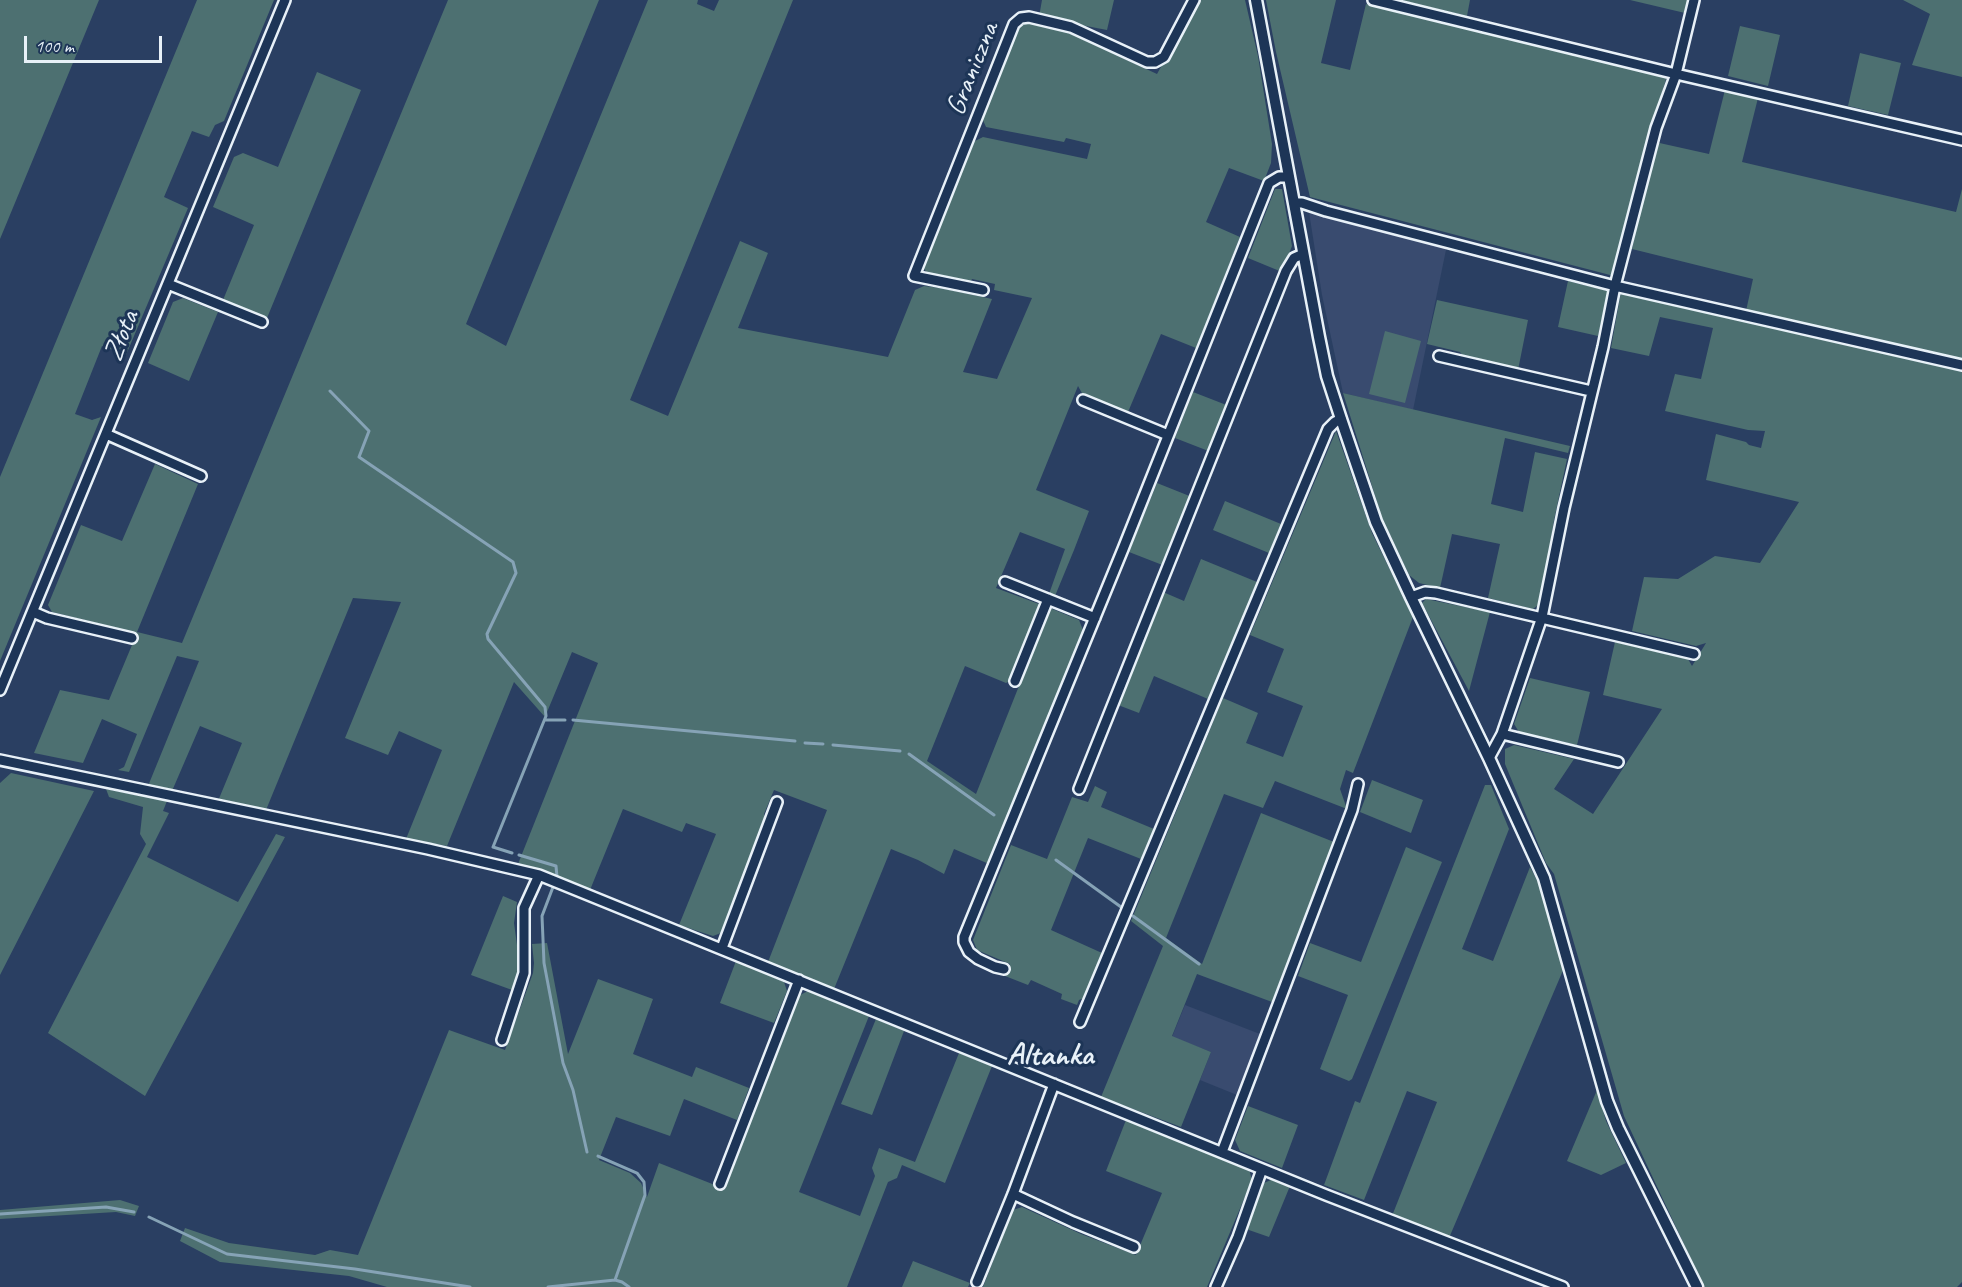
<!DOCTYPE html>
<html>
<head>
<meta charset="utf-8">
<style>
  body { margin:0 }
  #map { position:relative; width:1962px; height:1287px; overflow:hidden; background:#2a3f62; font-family:Caveat,sans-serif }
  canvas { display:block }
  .scale { position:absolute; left:24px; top:36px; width:138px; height:27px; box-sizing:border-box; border:3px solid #e8f1f8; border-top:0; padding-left:8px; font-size:18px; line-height:21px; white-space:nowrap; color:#e8f1f8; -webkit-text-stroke:4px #1d3557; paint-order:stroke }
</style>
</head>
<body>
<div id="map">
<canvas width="1962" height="1287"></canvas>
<div class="scale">100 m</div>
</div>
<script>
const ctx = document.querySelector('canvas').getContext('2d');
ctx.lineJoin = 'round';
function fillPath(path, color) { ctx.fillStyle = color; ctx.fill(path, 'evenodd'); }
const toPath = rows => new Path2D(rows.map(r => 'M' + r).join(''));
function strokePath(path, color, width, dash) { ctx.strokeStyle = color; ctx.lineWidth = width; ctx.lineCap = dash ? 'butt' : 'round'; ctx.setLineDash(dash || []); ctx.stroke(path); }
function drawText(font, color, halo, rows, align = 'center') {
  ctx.font = font + ' Caveat,sans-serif'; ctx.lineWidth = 6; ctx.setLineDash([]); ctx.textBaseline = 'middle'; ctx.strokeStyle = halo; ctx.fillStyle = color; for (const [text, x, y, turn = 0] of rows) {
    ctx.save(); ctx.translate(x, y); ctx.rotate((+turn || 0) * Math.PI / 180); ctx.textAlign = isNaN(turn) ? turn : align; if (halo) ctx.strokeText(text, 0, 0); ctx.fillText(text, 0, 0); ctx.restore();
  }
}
fillPath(toPath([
  [1309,212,1447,245,1413,410,1343,393,1322,295],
  [1185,1005,1260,1034,1237,1095,1200,1080,1211,1052,1172,1037]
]), '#394b6f');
fillPath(toPath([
  [0,0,99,0,0,239],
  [197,0,274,0,224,121,215,125,209,137,192,131,164,197,188,208,126,355,102,346,75,414,92,420,101,417,0,661,0,477],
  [448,0,599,0,466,324,506,346,648,0,698,0,697,4,714,11,719,0,793,0,630,400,668,416,740,241,768,253,738,328,888,357,915,290,924,286,941,288,992,299,963,372,997,379,1032,298,994,290,995,284,972,279,970,283,928,275,923,267,973,142,983,137,1087,159,1091,144,1066,138,1064,142,986,127,982,118,1017,27,1029,22,1056,27,1157,74,1198,0,1245,0,1258,56,1272,144,1271,163,1264,181,1229,168,1206,222,1240,237,1196,348,1161,334,1128,412,1083,395,1078,386,1036,490,1089,511,1074,550,1055,596,1049,594,1065,549,1020,532,996,588,1039,604,1040,609,1012,680,1006,683,965,666,927,761,976,794,1050,608,1079,620,1083,630,989,864,954,849,944,874,918,860,891,849,834,989,768,962,827,810,774,790,764,814,766,823,721,933,713,936,679,925,716,834,686,823,682,832,623,809,590,890,518,864,598,663,572,652,545,717,514,682,447,846,406,839,442,750,399,731,388,755,345,738,401,602,353,598,266,810,218,801,242,743,200,726,172,791,148,786,199,661,177,656,129,772,118,770,124,767,137,734,102,719,83,763,34,753,60,690,109,700,137,633,52,612,48,605,81,525,122,541,155,464,198,484,137,632,182,643],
  [1042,0,1114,0,1107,30,1039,17],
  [1266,0,1336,0,1321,63,1350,70,1366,4,1667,76,1649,135,1614,276,1310,197,1276,52],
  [1400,0,1470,0,1467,16],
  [1630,0,1688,0,1685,13],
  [1903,0,1962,0,1962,77,1912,65,1930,14],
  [1740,26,1780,35,1768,86,1728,76],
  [1860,53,1901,63,1888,115,1848,106],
  [317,72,361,90,267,318,223,300,254,225,213,207,234,157,243,153,278,167],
  [1725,90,1758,98,1742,162,1956,212,1962,189,1962,1282,1957,1287,1704,1287,1624,1116,1554,874,1546,863,1505,764,1505,749,1514,745,1574,759,1554,789,1593,814,1662,709,1603,695,1615,642,1688,659,1692,666,1706,643,1696,646,1632,631,1644,577,1678,579,1715,556,1760,563,1799,502,1706,480,1716,434,1746,442,1749,445,1761,448,1765,431,1748,430,1665,411,1675,374,1701,379,1713,328,1660,317,1649,356,1611,348,1621,292,1898,354,1899,351,1746,311,1753,279,1632,249,1655,142,1709,154],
  [1275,189,1282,189,1292,246,1282,272,1248,258],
  [1568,281,1608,291,1598,336,1558,327],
  [183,298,218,312,189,381,148,363,173,302],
  [1437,300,1528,320,1518,370,1463,357,1460,352,1427,344],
  [1385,331,1421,341,1405,403,1369,394],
  [1193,392,1229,406,1211,452,1175,438],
  [1343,393,1570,446,1568,453,1505,438,1491,504,1523,512,1535,452,1567,459,1554,520,1541,603,1533,609,1488,598,1500,544,1452,534,1440,588,1419,583,1409,575,1382,518],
  [1336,431,1372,533,1413,617,1353,773,1346,770,1340,789,1347,809,1275,781,1263,808,1224,794,1166,938,1202,964,1261,813,1334,842,1272,1002,1197,974,1172,1036,1211,1052,1181,1127,1101,1097,1163,946,1131,921,1223,698,1258,713,1246,743,1283,757,1303,706,1267,692,1284,649,1250,635],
  [1157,483,1192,497,1165,566,1129,552],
  [1225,501,1281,524,1269,553,1213,530],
  [1201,559,1257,582,1208,699,1154,676,1139,713,1118,705,1163,592,1184,601],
  [1426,599,1490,612,1469,691,1422,603],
  [1530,678,1590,692,1577,745,1519,732,1514,724],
  [11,773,94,791,0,975,0,783],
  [1372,780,1423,800,1411,833,1360,812],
  [1485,785,1491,785,1509,829,1462,949,1493,961,1530,867,1541,888,1564,968,1449,1238,1392,1216,1437,1102,1407,1091,1364,1200,1324,1185,1355,1101,1360,1103],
  [1095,786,1107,792,1101,807,1154,829,1141,859,1088,838,1051,930,1102,953,1084,998,1079,1000,1077,1005,1061,999,1062,994,1031,980,1028,985,1005,976,1010,964,977,950,973,940,1011,845,1047,859,1072,797,1088,802],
  [106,789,167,801,163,811,169,813,147,857,238,902,276,834,285,837,145,1096,48,1033,146,844,140,834,143,807,109,797],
  [1406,847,1442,862,1352,1079,1349,1081,1320,1069,1348,995,1298,976,1310,943,1361,962],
  [503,896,517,902,514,923,520,967,512,990,471,975],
  [547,943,568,1054,598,979,653,999,633,1054,692,1077,696,1067,749,1088,737,1120,684,1099,670,1136,616,1117,599,1160,630,1173,641,1183,647,1197,659,1163,725,1189,800,995,808,991,869,1016,799,1192,860,1216,875,1176,872,1168,879,1148,915,1162,959,1053,992,1066,945,1183,902,1165,897,1178,888,1182,847,1287,387,1287,349,1276,220,1262,180,1241,185,1228,229,1243,315,1255,330,1250,358,1255,449,1030,505,1050,533,973,534,963,532,944],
  [736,961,784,982,787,991,774,1023,720,1003],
  [876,1019,904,1031,872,1115,841,1104],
  [1597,1090,1606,1121,1626,1163,1601,1175,1567,1161],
  [1248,1106,1298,1125,1282,1168,1240,1151,1235,1140],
  [1126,1120,1249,1169,1252,1180,1207,1287,983,1287,1013,1210,1022,1207,1081,1234,1136,1255,1162,1193,1106,1171],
  [1273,1179,1290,1186,1269,1237,1246,1229,1264,1183],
  [120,1200,139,1206,135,1216,116,1212,0,1219,0,1210],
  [913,1261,970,1283,968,1287,902,1287]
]), '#4d7071');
strokePath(toPath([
  [330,391,369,431,359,457,513,562,516,573,487,634,488,639,545,707,546,716,493,847,512,853],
  [545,720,565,720],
  [573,720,795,741],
  [805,743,823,744],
  [833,745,900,751],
  [909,754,994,815],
  [519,855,556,866,557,877],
  [1056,860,1121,907],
  [553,887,542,916,544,963,563,1063,573,1090,587,1152],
  [1133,916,1199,964],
  [0,1214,106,1207,134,1212],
  [149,1217,227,1254,355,1269,470,1287],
  [615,1280,622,1282,629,1287],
  [548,1287,615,1280,645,1195,644,1182,637,1173,598,1156]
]), '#86a3b6', 3);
const minor = toPath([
  [1373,0,1676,74,1962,140],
  [1294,203,1302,203,1326,211,1615,286,1962,365],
  [168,284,262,322],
  [983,290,914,276,1014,24,1021,18,1029,17,1071,27,1147,62,1155,62,1164,57,1194,0],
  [1439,356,1591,391],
  [1083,400,1168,435],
  [106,434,201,476],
  [1005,582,1095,618],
  [1411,597,1425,592,1436,593,1694,654],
  [33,612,47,618,132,638],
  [1015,681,1048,599],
  [0,690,285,0],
  [1502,734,1618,762],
  [1489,758,1502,734,1542,617,1564,508,1603,347,1615,286,1656,128,1676,74,1694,0],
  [0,760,428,849,539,875,1326,1195,1563,1287],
  [1079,789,1286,271,1294,258,1303,254],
  [722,948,777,802],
  [1004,969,995,967,978,959,969,952,964,942,964,937,1123,549,1269,183,1279,177,1289,177],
  [1080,1022,1328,429,1335,422,1341,419],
  [502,1040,524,973,524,908,539,875],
  [1222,1152,1352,810,1358,784],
  [720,1184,799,980],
  [1013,1194,1073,1222,1134,1247],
  [977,1282,1013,1194,1054,1084],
  [1216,1287,1238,1237,1262,1169]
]);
const tertiary = toPath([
  [1256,0,1319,337,1327,376,1341,419,1376,522,1411,597,1489,758,1544,878,1607,1101,1618,1128,1697,1287]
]);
strokePath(minor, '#e8f1f8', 14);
strokePath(tertiary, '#e8f1f8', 15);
strokePath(minor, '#1d3557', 9);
strokePath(tertiary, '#1d3557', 10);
drawText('28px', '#e8f1f8', '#1d3557', [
  ["Graniczna",973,69,-68],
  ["Złota",122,336,-68]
]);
drawText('bold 32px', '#e8f1f8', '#1d3557', [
  ["Altanka",1050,1056]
]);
</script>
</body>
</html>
